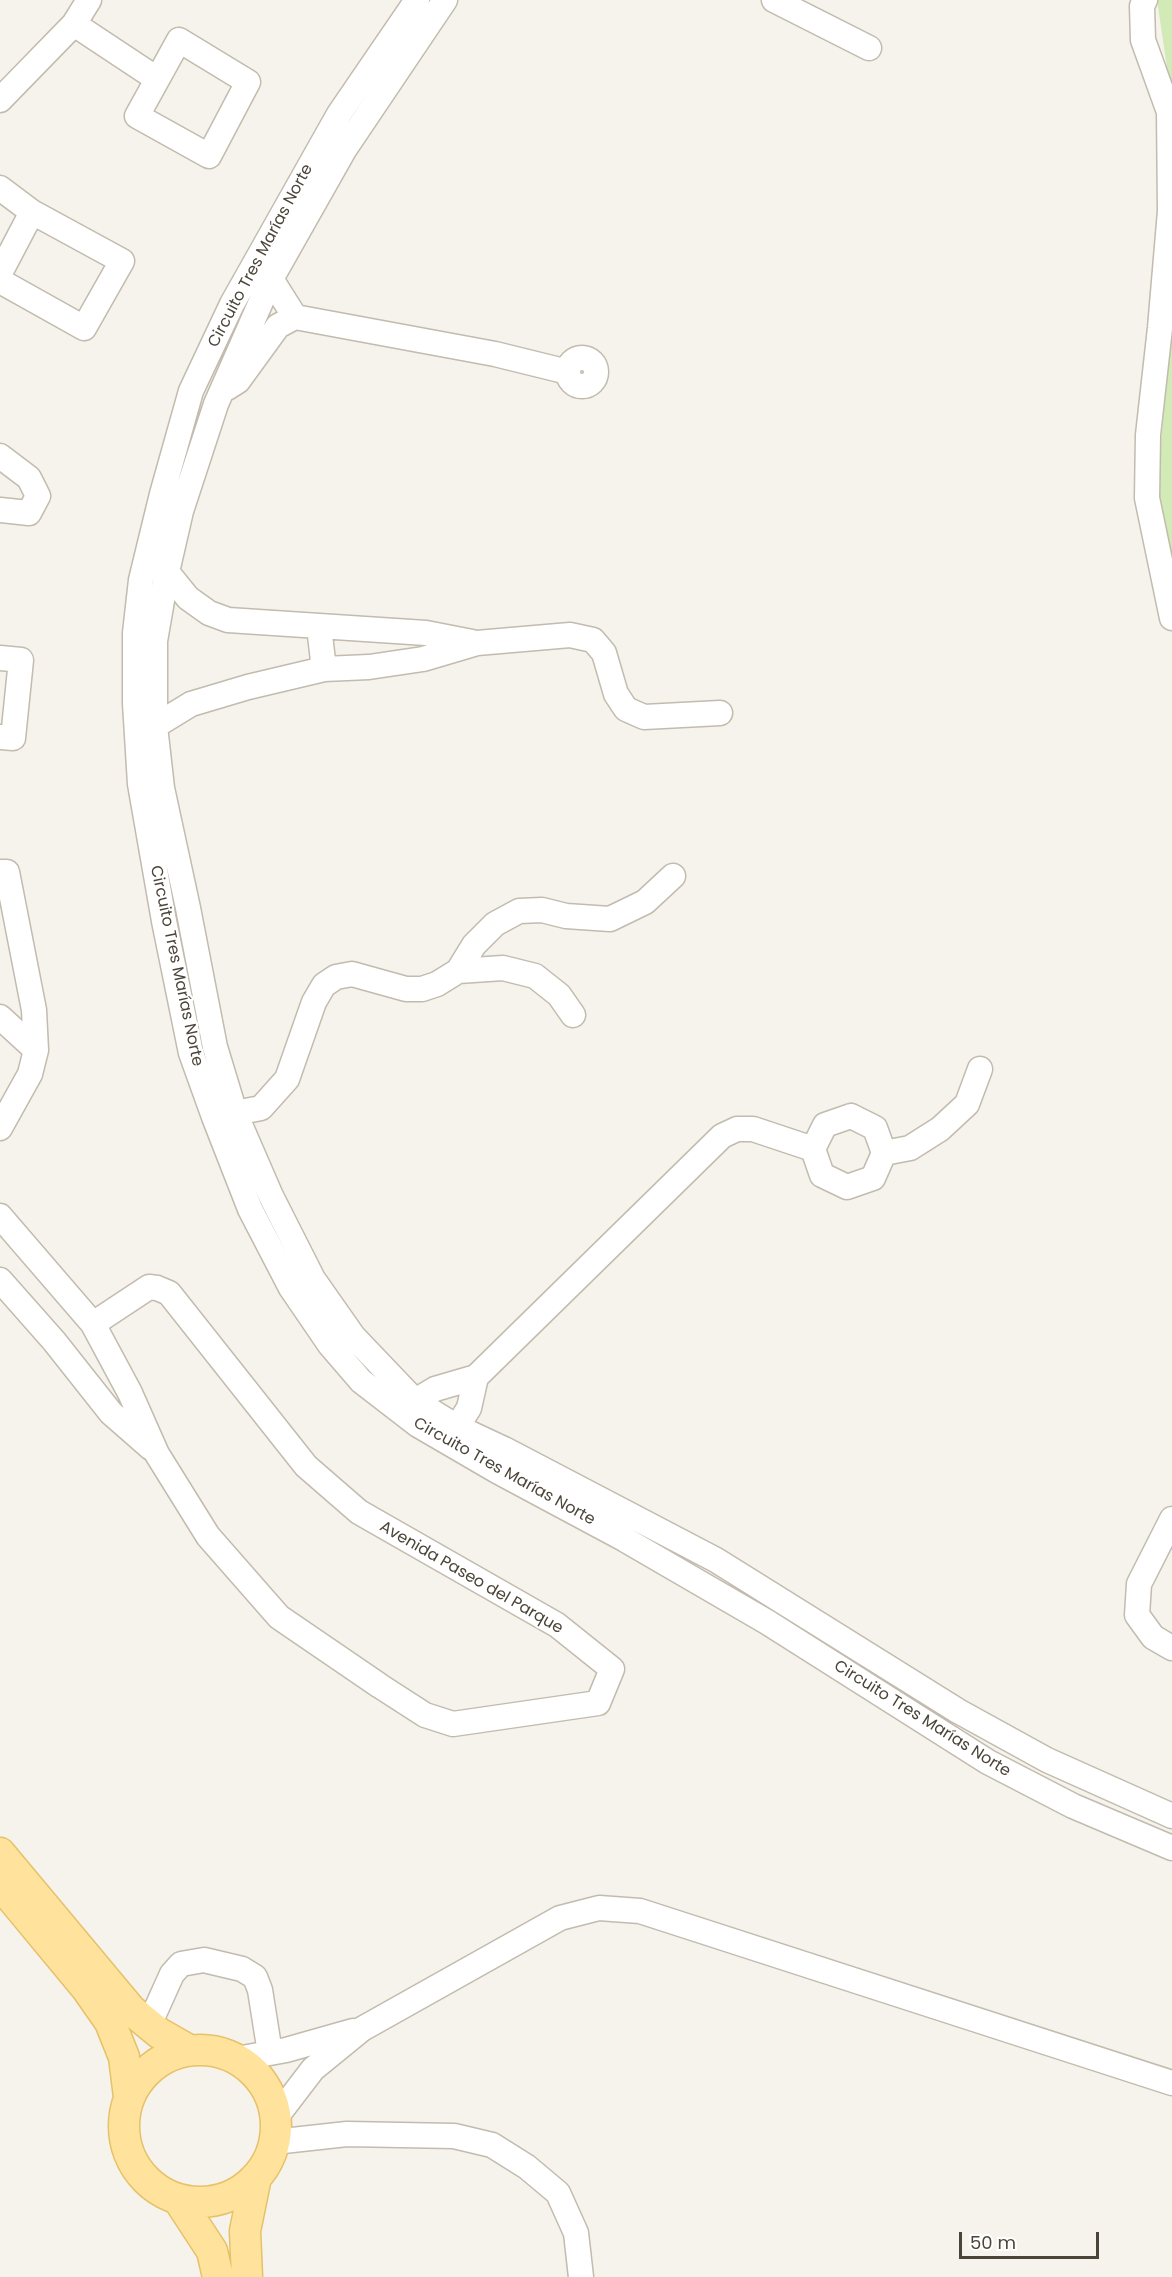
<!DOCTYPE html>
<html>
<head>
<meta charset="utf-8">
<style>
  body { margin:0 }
  #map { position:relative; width:1172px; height:2277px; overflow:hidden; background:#f6f3ec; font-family:Poppins,sans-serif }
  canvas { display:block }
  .scale { position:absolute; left:959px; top:2232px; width:140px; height:27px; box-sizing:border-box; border:3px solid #4b4439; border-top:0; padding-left:8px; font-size:18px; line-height:21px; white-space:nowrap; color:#4b4439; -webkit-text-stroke:4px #fff; paint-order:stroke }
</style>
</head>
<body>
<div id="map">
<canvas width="1172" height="2277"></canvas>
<div class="scale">50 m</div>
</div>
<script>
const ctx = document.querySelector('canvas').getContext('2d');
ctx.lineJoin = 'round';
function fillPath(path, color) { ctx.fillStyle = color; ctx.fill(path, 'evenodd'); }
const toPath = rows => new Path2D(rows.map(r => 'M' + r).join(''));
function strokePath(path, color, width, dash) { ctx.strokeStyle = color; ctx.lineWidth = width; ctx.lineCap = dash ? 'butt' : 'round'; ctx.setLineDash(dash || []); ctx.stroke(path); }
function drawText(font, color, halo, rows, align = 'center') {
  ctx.font = font + ' Poppins,sans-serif'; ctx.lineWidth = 4.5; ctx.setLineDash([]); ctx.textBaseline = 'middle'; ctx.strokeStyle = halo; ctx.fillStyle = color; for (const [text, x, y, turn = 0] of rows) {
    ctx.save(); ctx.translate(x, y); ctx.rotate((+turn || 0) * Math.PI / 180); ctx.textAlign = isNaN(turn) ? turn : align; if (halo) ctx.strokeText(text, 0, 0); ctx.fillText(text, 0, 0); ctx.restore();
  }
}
fillPath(toPath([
  [1157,0,1172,0,1172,129,1170,88],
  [1172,268,1172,559,1156,497,1167,376]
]), '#d2eab5');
const minor = toPath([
  [417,0,339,114,232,304,191,391,162,494,141,580,135,633,135,703,140,784,164,921,191,1053,214,1117,250,1209,291,1288,330,1345,361,1381,418,1425,497,1471,624,1539,767,1622,988,1762,1073,1806,1172,1848],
  [445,0,344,150,271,279,216,404,181,511,167,572,155,641,155,726,162,788,188,908,215,1047,235,1113,271,1196,313,1279,353,1336,415,1401,457,1427,504,1449,716,1560,958,1711,1047,1760,1172,1816],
  [774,0,869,48],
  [1145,0,1142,6,1143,40,1169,112,1170,211,1160,328,1148,435,1147,498,1172,618],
  [74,24,157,79],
  [179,40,248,82,209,156,137,116,179,40],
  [0,100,74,24,89,0],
  [0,188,32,212,122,261,84,328,0,281],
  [0,273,32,212],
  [271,279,295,317],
  '568 372a14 14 0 1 1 28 0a14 14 0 1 1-28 0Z',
  [227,388,238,381,278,326,295,317,495,354,568,372],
  [0,456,29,478,38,496,29,513,0,510],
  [167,572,188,598,209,613,228,620,426,633,472,642],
  [319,627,324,669],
  [0,658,21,660,13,738,0,737],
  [155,726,191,704,248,687,324,669,369,667,423,659,477,643,570,635,593,640,604,653,616,694,626,709,644,717,720,713],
  [0,872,7,872,34,1010,36,1050,30,1074,0,1128],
  [458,971,503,968,535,976,559,995,573,1015],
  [0,1017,36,1050],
  [235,1113,261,1108,287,1079,314,1002,324,985,336,977,352,974,406,989,422,989,437,984,458,971,474,945,495,924,519,911,542,910,566,916,610,919,645,902,673,876],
  [851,1116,875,1128,884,1153,873,1178,847,1187,822,1175,813,1149,825,1125,851,1116],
  [884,1153,910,1148,940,1129,967,1104,980,1069],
  [0,1216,93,1324,130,1393,157,1454,208,1536,279,1617,380,1686,425,1715,453,1724,598,1703,612,1669,557,1625,359,1512,306,1466,169,1293,157,1288,149,1287,93,1324],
  [0,1280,54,1341,111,1413,151,1448],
  [415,1401,435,1389,476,1377,722,1136,737,1129,753,1129,813,1149],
  [457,1427,469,1408,476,1377],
  [1172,1519,1139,1584,1137,1615,1153,1637,1172,1648],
  [149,2025,172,1974,181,1964,204,1960,242,1969,255,1977,260,1990,270,2053],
  [237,2059,286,2050,353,2031],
  [277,2116,313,2069,362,2029,560,1918,599,1908,640,1911,1172,2083],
  [274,2142,347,2134,454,2136,492,2145,527,2167,558,2193,576,2233,581,2277]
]);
const major = toPath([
  [0,1853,131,2010,159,2033,189,2050],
  [0,1884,87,1989,110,2022,124,2057,129,2097],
  '124 2126a76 76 0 1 1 152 0a76 76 0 1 1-152 0Z',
  [178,2199,212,2251,218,2277],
  [247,2277,245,2231,256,2177]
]);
strokePath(minor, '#c2bbae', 27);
strokePath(major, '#e6c16a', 33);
strokePath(minor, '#fff', 24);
strokePath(major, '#ffe39c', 30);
drawText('16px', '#4b4439', '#fff', [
  ["Circuito Tres Marías Norte",261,256,-62],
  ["Circuito Tres Marías Norte",176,966,78],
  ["Circuito Tres Marías Norte",504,1472,29],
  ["Avenida Paseo del Parque",471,1578,30],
  ["Circuito Tres Marías Norte",922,1719,32]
]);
</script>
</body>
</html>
